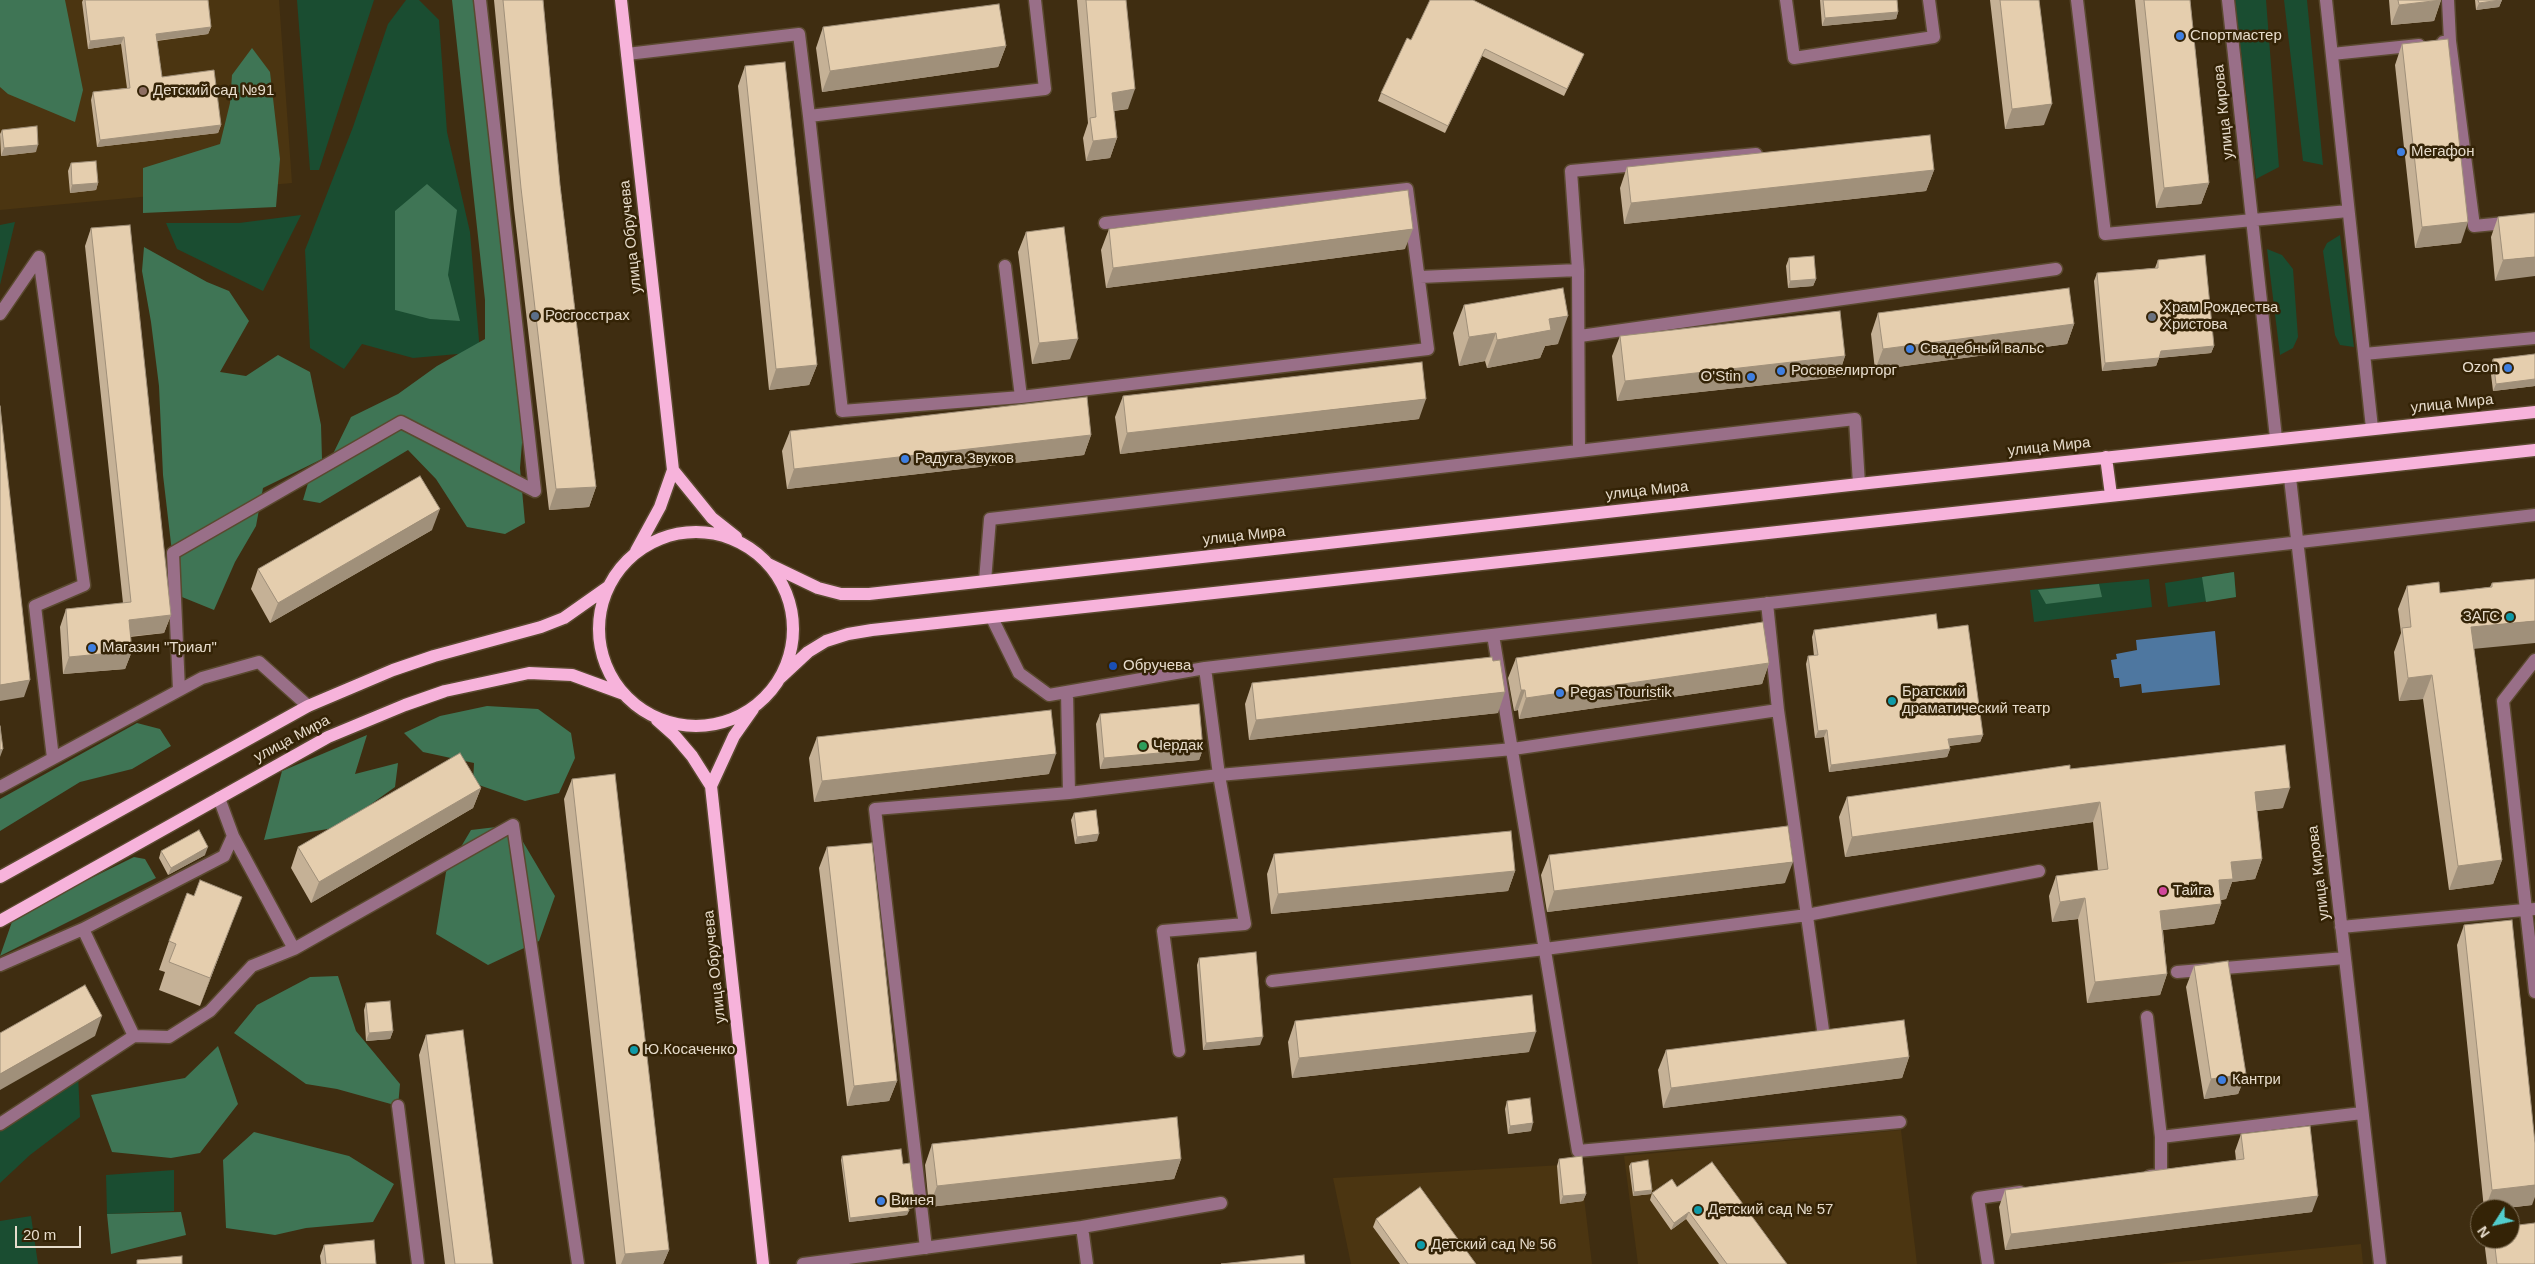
<!DOCTYPE html>
<html>
<head>
<meta charset="utf-8">
<style>
  body { margin:0 }
  #map { position:relative; width:2535px; height:1264px; overflow:hidden; background:#3f2d11; font-family:Helvetica,sans-serif }
  canvas { display:block }
  .north { position:absolute; left:2470px; top:1199px; width:50px; height:50px; box-sizing:border-box; background:#342306; border:1px solid #7c6d55; border-radius:50%; rotate:235deg; font-size:14px; font-weight:700; line-height:20px; text-align:center; color:#e7dccc }
  .north::after { content:''; display:block; margin:auto; width:18px; height:22px; background:#52cdcd; clip-path:polygon(50% 0,100% 100%,50% 72%,0 100%) }
  .scale { position:absolute; left:15px; top:1226px; width:66px; height:22px; box-sizing:border-box; border:2px solid #e7dccc; border-top:0; padding-left:6px; font-size:15px; line-height:18px; white-space:nowrap; color:#e7dccc; -webkit-text-stroke:4px #342306; paint-order:stroke }
</style>
</head>
<body>
<div id="map">
<canvas width="2535" height="1264"></canvas>
<div class="north">N</div>
<div class="scale">20 m</div>
</div>
<script>
const ctx = document.querySelector('canvas').getContext('2d');
ctx.lineJoin = 'round';
function fillPath(path, color) { ctx.fillStyle = color; ctx.fill(path, 'evenodd'); }
const toPath = rows => new Path2D(rows.map(r => 'M' + r).join(''));
function strokePath(path, color, width, dash) { ctx.strokeStyle = color; ctx.lineWidth = width; ctx.lineCap = dash ? 'butt' : 'round'; ctx.setLineDash(dash || []); ctx.stroke(path); }
function drawText(font, color, halo, rows, align = 'center') {
  ctx.font = font + ' Helvetica,sans-serif'; ctx.lineWidth = 5; ctx.setLineDash([]); ctx.textBaseline = 'middle'; ctx.strokeStyle = halo; ctx.fillStyle = color; for (const [text, x, y, turn = 0] of rows) {
    ctx.save(); ctx.translate(x, y); ctx.rotate((+turn || 0) * Math.PI / 180); ctx.textAlign = isNaN(turn) ? turn : align; if (halo) ctx.strokeText(text, 0, 0); ctx.fillText(text, 0, 0); ctx.restore();
  }
}
fillPath(toPath([
  [0,0,279,0,292,183,0,210],
  [1901,1130,1917,1264,1638,1264,1624,1156],
  [1580,1164,1592,1264,1351,1264,1333,1178],
  [2361,1244,2363,1264,2158,1264]
]), '#4b3511');
fillPath(toPath([
  [297,0,374,0,319,170,310,170],
  [406,0,419,0,439,20,447,132,470,232,480,352,413,358,362,344,344,369,310,348,305,250,353,127,388,24],
  [2235,0,2266,0,2279,167,2256,179],
  [2284,0,2307,0,2323,165,2303,161],
  [301,215,263,291,177,249,166,223,239,223],
  [15,222,0,285,0,225],
  [2340,235,2354,347,2340,345,2335,335,2323,251,2327,243],
  [2267,249,2282,255,2293,269,2298,337,2293,348,2280,355],
  [2234,572,2236,597,2168,607,2165,583],
  [2149,579,2152,607,2034,622,2030,590],
  [78,1074,80,1117,30,1155,0,1183,0,1123],
  [174,1170,174,1211,107,1214,106,1175],
  [31,1216,38,1264,0,1264,0,1221]
]), '#1a4d31');
fillPath(toPath([
  [0,0,65,0,83,90,75,122,8,94,0,87],
  [452,0,486,0,511,341,521,372,524,418,520,468,525,523,505,534,467,527,436,479,408,450,320,503,303,500,308,483,330,460,351,417,398,394,437,366,485,339,485,300],
  [252,48,270,72,280,159,276,207,143,213,143,168,220,144,230,103,232,75],
  [427,184,457,210,448,275,460,321,430,319,395,310,395,211],
  [144,247,207,282,229,291,249,321,220,372,246,376,278,355,310,372,321,425,322,459,263,488,256,526,235,562,214,610,177,595,163,475,159,386,151,322,142,271],
  [2234,572,2236,597,2206,602,2202,577],
  [2099,584,2102,597,2046,604,2038,590],
  [487,706,538,709,571,733,575,758,559,793,525,801,473,783,474,763,423,752,404,733,440,716],
  [137,723,160,729,171,746,132,769,80,782,0,831,0,799],
  [367,735,355,774,398,763,395,787,339,827,264,840,282,771],
  [513,825,555,896,539,941,488,965,436,934,446,872,471,830],
  [134,857,145,859,156,878,0,956,14,916],
  [338,976,356,1031,400,1084,398,1106,337,1089,306,1084,234,1033,257,1005,310,977],
  [218,1046,238,1104,200,1153,171,1158,112,1152,91,1095,185,1078],
  [254,1132,349,1156,394,1184,373,1222,306,1228,275,1235,226,1228,223,1160],
  [181,1212,186,1235,111,1254,107,1214]
]), '#3f7555');
fillPath(toPath([
  [2215,631,2220,685,2142,693,2141,684,2120,687,2119,678,2114,678,2111,660,2117,659,2116,654,2137,650,2136,640]
]), '#4e77a0');
const minor = toPath([
  [480,0,535,491],
  [1786,0,1794,58,1934,37,1929,0],
  [2077,0,2105,234,2348,211],
  [2228,0,2276,438],
  [2326,0,2372,428],
  [2450,41,2474,226,2535,220],
  [2443,42,2450,41,2448,0],
  [627,54,799,34,809,116,1045,89,1035,0],
  [2332,54,2419,45],
  [809,116,842,411,1021,397,1005,266],
  [1578,270,1579,451],
  [1420,277,1578,270,1571,171,1756,154],
  [0,314,39,257,84,585,35,606,53,758],
  [1580,336,2056,269],
  [2364,354,2535,338],
  [1021,397,1428,349,1407,189,1105,223],
  [2290,478,2380,1264],
  [985,581,990,519,1855,419,1859,484],
  [992,618,1019,673,1049,695,1205,668,2535,515],
  [1493,635,1578,1151,1900,1122],
  [2535,660,2503,701,2535,992],
  [179,690,173,553,401,422,535,491],
  [1778,710,1823,1030],
  [0,787,202,678,259,662,308,706],
  [1069,793,1219,775,1205,668],
  [2341,927,2535,909],
  [83,929,134,1036,169,1037,210,1011,252,966,294,949,233,836],
  [294,949,513,825,578,1264],
  [0,965,83,929,224,856,233,836,219,798],
  [2177,972,2345,958],
  [1272,981,1545,949,1807,915,2039,871],
  [2147,1017,2161,1137],
  [1179,1051,1163,931,1245,924,1219,775,1513,749,1778,710,1767,603],
  [398,1106,418,1264],
  [0,1124,134,1036],
  [2150,1176,2161,1175,2161,1137,2362,1113],
  [1082,1227,1221,1203],
  [926,1248,875,809,1069,793,1067,692],
  [803,1264,1082,1227,1087,1264],
  [1988,1264,1978,1198,2020,1192]
]);
const major = toPath([
  [621,0,673,470,660,507,636,551],
  [2106,457,2111,495],
  [673,470,712,518,736,537],
  '599 629a97 97 0 1 1 194 0a97 97 0 1 1-194 0Z',
  [768,564,818,588,841,594,869,594,1859,484,2535,412],
  [780,678,808,652,826,641,848,634,872,630,2535,450],
  [657,720,675,736,692,756,711,786,763,1264],
  [711,786,734,736,753,709],
  [0,877,308,706,393,670,434,656,541,627,564,618,608,587],
  [0,921,328,737,405,705,445,691,529,673,572,675,624,694]
]);
strokePath(minor, '#5a492f', 15);
strokePath(major, '#5a492f', 15);
strokePath(minor, '#996f88', 12);
strokePath(major, '#f7b3db', 12);
fillPath(toPath([
  [83,0,208,0,211,27,208,34,157,41,162,77,221,125,218,133,97,147,91,100,93,92,127,88,121,44,88,49,82,2],
  [494,0,543,0,560,185,596,487,589,507,549,510,514,209],
  [1077,0,1126,0,1128,109,1114,111,1117,138,1110,158,1086,161,1083,138,1088,123],
  [1820,0,1897,0,1898,12,1896,19,1822,26],
  [1990,0,2039,0,2044,125,2005,129],
  [2135,0,2190,0,2209,183,2201,204,2156,208],
  [2389,0,2441,0,2434,21,2391,25],
  [2475,0,2502,0,2499,7,2476,10],
  [823,27,1006,46,998,67,822,92,816,48],
  [1411,40,1584,54,1581,61,1564,96,1482,56,1445,133,1378,101,1381,93],
  [2402,44,2461,243,2415,248,2395,65],
  [745,66,817,365,809,385,769,390,738,86],
  [2,130,36,152,1,156,0,134],
  [71,163,98,183,96,190,70,193,68,171],
  [1627,167,1934,170,1926,191,1624,224,1620,188],
  [2535,213,2495,281,2491,237,2498,217],
  [91,228,171,615,164,633,130,637,132,651,125,669,63,674,60,627,66,609,123,603,85,246],
  [1109,229,1405,249,1106,288,1101,250],
  [1026,232,1070,359,1032,364,1018,252],
  [1789,258,1816,279,1813,286,1788,288,1786,266],
  [2158,260,2214,346,2211,353,2159,358,2156,366,2102,371,2094,281,2097,273,2155,268],
  [1464,305,1558,344,1545,346,1540,358,1487,368,1485,361,1459,366,1453,333],
  [1878,313,2074,324,2067,344,1875,370,1871,334],
  [1620,336,1845,356,1838,377,1617,401,1612,356],
  [2535,354,2535,386,2493,391,2490,366,2493,359],
  [1123,396,1419,419,1120,454,1115,417],
  [790,431,1091,435,1084,455,787,489,782,451],
  [432,530,270,623,251,589,258,569],
  [2535,579,2474,649,2502,860,2493,884,2449,890,2423,699,2399,701,2394,652,2401,633,2398,609,2407,586,2440,593,2490,587,2492,583],
  [1938,629,1983,735,1980,742,1949,746,1950,749,1947,757,1829,772,1824,737,1815,738,1806,664,1808,656,1814,656,1812,637,1814,630],
  [1516,658,1769,663,1762,684,1519,719,1518,710,1514,711,1508,678],
  [1252,683,1498,713,1249,740,1245,704],
  [1100,714,1203,749,1199,760,1100,769,1096,724],
  [817,737,1049,774,814,802,809,758],
  [2070,769,2283,808,2257,811,2262,859,2255,879,2232,882,2226,899,2221,900,2221,904,2214,924,2163,930,2167,974,2160,995,2087,1003,2078,919,2052,922,2049,896,2056,876,2098,871,2093,822,1845,857,1839,817,1847,797],
  [572,779,669,1250,663,1264,616,1264,564,799],
  [481,788,473,808,311,903,291,868,298,847],
  [1074,813,1097,841,1075,844,1071,820],
  [827,847,897,1081,889,1101,847,1106,819,868],
  [161,851,205,855,168,875,159,858],
  [1274,854,1515,871,1508,891,1271,914,1267,874],
  [1549,855,1785,883,1547,912,1541,875],
  [231,925,200,1006,159,990,165,972,159,970,169,941],
  [2464,925,2532,1205,2498,1209,2484,1209,2457,945],
  [1199,958,1260,1045,1203,1050,1197,965],
  [2194,966,2246,1074,2238,1094,2204,1099,2186,987],
  [366,1003,393,1031,390,1039,366,1041,364,1010],
  [1295,1021,1529,1052,1292,1078,1288,1042],
  [426,1035,493,1264,445,1264,419,1055],
  [1666,1050,1909,1057,1902,1078,1663,1108,1658,1070],
  [1507,1101,1531,1131,1508,1134,1505,1109],
  [2241,1134,2312,1212,2005,1250,1999,1207,2005,1190,2236,1160,2235,1151],
  [932,1144,1181,1159,1174,1179,929,1207,925,1165],
  [842,1156,903,1164,913,1208,908,1209,907,1215,849,1222,841,1160],
  [1559,1159,1586,1194,1583,1201,1560,1204,1557,1166],
  [1631,1163,1652,1190,1651,1194,1633,1196,1629,1166],
  [1677,1187,1787,1264,1719,1264,1686,1219,1671,1230,1650,1200,1652,1193],
  [1376,1219,1476,1264,1400,1264,1373,1227],
  [2488,1239,2510,1239,2535,1264,2487,1264,2485,1248],
  [324,1245,376,1264,321,1264,320,1256]
]), '#c5b196');
fillPath(toPath([
  [2441,0,2434,21,2391,25,2399,5],
  [2502,0,2499,7,2476,10,2479,3],
  [1898,12,1896,19,1822,26,1825,18],
  [211,27,208,34,153,41,156,34],
  [124,37,121,44,88,49,90,41],
  [1006,46,998,67,822,92,830,71],
  [1485,49,1482,56,1445,133,1448,126],
  [1135,89,1128,109,1104,112,1112,93],
  [2052,104,2044,125,2005,129,2012,109],
  [221,125,218,133,97,147,100,140],
  [1117,138,1110,158,1086,161,1093,141],
  [38,145,36,152,1,156,4,148],
  [1934,170,1926,191,1624,224,1631,203],
  [98,183,96,190,70,193,72,185],
  [2209,183,2201,204,2156,208,2164,188],
  [2468,222,2461,243,2415,248,2422,227],
  [1413,229,1405,249,1106,288,1113,268],
  [2535,257,2535,276,2495,281,2503,260],
  [1816,279,1813,286,1788,288,1790,281],
  [1568,316,1558,344,1545,346,1540,358,1487,368,1497,340,1549,319],
  [2074,324,2067,344,1875,370,1883,349],
  [1496,333,1485,361,1459,366,1469,337],
  [1078,339,1070,359,1032,364,1039,343],
  [2214,346,2211,353,2158,358,2161,351],
  [1845,356,1838,377,1617,401,1625,381],
  [2159,358,2156,366,2102,371,2105,363],
  [817,365,809,385,769,390,776,369],
  [2535,379,2535,386,2493,391,2496,384],
  [1426,399,1419,419,1120,454,1127,433],
  [1091,435,1084,455,787,489,794,469],
  [596,487,589,507,549,510,556,489],
  [440,509,432,530,270,623,278,603],
  [171,615,164,633,122,637,129,620],
  [2535,621,2535,643,2462,650,2471,627],
  [132,651,125,669,63,674,69,657],
  [1769,663,1762,684,1519,719,1526,698],
  [2432,675,2423,699,2399,701,2408,678],
  [30,680,24,697,0,701,0,685],
  [1521,690,1525,690,1518,710,1514,711],
  [1505,692,1498,713,1249,740,1256,720],
  [1827,730,1824,737,1815,738,1818,731],
  [1983,735,1980,742,1946,746,1948,739],
  [3,749,0,757,0,750],
  [1203,749,1199,760,1100,769,1104,758],
  [1950,749,1947,757,1829,772,1831,765],
  [1056,754,1049,774,814,802,822,781],
  [481,788,473,808,311,903,319,882],
  [2290,788,2283,808,2248,812,2255,792],
  [2100,802,2093,822,1845,857,1852,837],
  [1099,834,1097,841,1075,844,1077,837],
  [208,847,205,855,168,875,171,868],
  [2262,859,2255,879,2232,882,2226,899,2211,901,2219,880,2231,862],
  [2502,860,2493,884,2449,890,2458,866],
  [1793,862,1785,883,1547,912,1554,891],
  [1515,871,1508,891,1271,914,1278,894],
  [242,897,231,925,200,1006,210,978],
  [2085,898,2078,919,2052,922,2060,902],
  [2221,904,2214,924,2153,931,2160,911],
  [2167,974,2160,995,2087,1003,2095,982],
  [102,1016,95,1036,0,1090,0,1074],
  [393,1031,390,1039,366,1041,369,1033],
  [1536,1032,1529,1052,1292,1078,1299,1058],
  [1263,1037,1260,1045,1203,1050,1206,1043],
  [1909,1057,1902,1078,1663,1108,1671,1088],
  [2246,1074,2238,1094,2204,1099,2211,1079],
  [897,1081,889,1101,847,1106,854,1086],
  [1533,1123,1531,1131,1508,1134,1510,1126],
  [1181,1159,1174,1179,929,1207,937,1186],
  [2535,1185,2535,1197,2532,1205,2498,1209,2485,1209,2492,1190],
  [1652,1190,1651,1194,1633,1196,1634,1192],
  [1586,1194,1583,1201,1560,1204,1563,1196],
  [2318,1196,2312,1212,2005,1250,2011,1234],
  [908,1205,915,1205,913,1208,907,1209],
  [909,1211,907,1215,849,1222,850,1218],
  [1689,1212,1686,1219,1671,1230,1674,1223],
  [669,1250,663,1264,621,1264,625,1254]
]), '#a0907a');
const building = toPath([
  [85,0,208,0,211,27,156,34,162,77,214,70,221,125,100,140,93,92,130,88,124,37,90,41,85,0],
  [503,0,543,0,560,185,596,487,556,489,521,188,503,0],
  [1086,0,1126,0,1135,89,1112,93,1117,138,1093,141,1090,118,1096,117,1086,0],
  [1430,0,1473,0,1584,54,1567,89,1485,49,1448,126,1381,93,1407,38,1411,40,1430,0],
  [1823,0,1897,0,1898,12,1825,18,1823,0],
  [2000,0,2039,0,2052,104,2012,109,2000,0],
  [2144,0,2190,0,2209,183,2164,188,2144,0],
  [2398,0,2441,0,2399,5,2398,0],
  [2478,0,2500,0,2479,3,2478,0],
  [999,4,1006,46,830,71,823,27,999,4],
  [2448,39,2468,222,2422,227,2402,44,2448,39],
  [785,62,817,365,776,369,745,66,785,62],
  [37,126,38,145,4,148,2,130,37,126],
  [1930,135,1934,170,1631,203,1627,167,1930,135],
  [96,161,98,183,72,185,71,163,96,161],
  [1408,190,1413,229,1113,268,1109,229,1408,190],
  [2535,213,2535,257,2503,260,2498,217,2535,213],
  [130,225,171,615,129,620,132,651,69,657,66,609,131,602,91,228,130,225],
  [1064,227,1078,339,1039,343,1026,232,1064,227],
  [2205,255,2214,346,2161,351,2159,358,2105,363,2097,273,2158,268,2158,260,2205,255],
  [1814,256,1816,279,1790,281,1789,258,1814,256],
  [1563,288,1568,316,1549,319,1551,330,1497,340,1496,333,1469,337,1464,305,1563,288],
  [2069,288,2074,324,1883,349,1878,313,2069,288],
  [1840,311,1845,356,1625,381,1620,336,1840,311],
  [2535,354,2535,379,2496,384,2493,359,2535,354],
  [1422,362,1426,399,1127,433,1123,396,1422,362],
  [1087,397,1091,435,794,469,790,431,1087,397],
  [0,406,30,680,0,685,0,406],
  [420,476,440,509,278,603,258,569,420,476],
  [2535,579,2535,621,2471,627,2502,860,2458,866,2432,675,2408,678,2402,628,2411,627,2407,586,2439,582,2440,593,2492,587,2492,583,2535,579],
  [1936,614,1938,629,1968,625,1983,735,1948,739,1950,749,1831,765,1827,730,1818,731,1808,656,1818,655,1814,630,1936,614],
  [1763,622,1769,663,1526,698,1525,690,1521,690,1516,658,1763,622],
  [1492,657,1493,661,1500,660,1505,692,1256,720,1252,683,1492,657],
  [1199,704,1203,749,1104,758,1100,714,1199,704],
  [1051,710,1056,754,822,781,817,737,1051,710],
  [0,726,3,749,0,750,0,726],
  [2285,745,2290,788,2255,792,2262,859,2231,862,2233,879,2219,880,2221,904,2160,911,2167,974,2095,982,2085,898,2060,902,2056,876,2108,869,2100,802,1852,837,1847,797,2070,765,2070,769,2285,745],
  [460,753,481,788,319,882,298,847,460,753],
  [615,774,669,1250,625,1254,572,779,615,774],
  [1096,810,1099,834,1077,837,1074,813,1096,810],
  [1788,826,1793,862,1554,891,1549,855,1788,826],
  [199,830,208,847,171,868,161,851,199,830],
  [1511,831,1515,871,1278,894,1274,854,1511,831],
  [872,843,897,1081,854,1086,827,847,872,843],
  [200,880,242,897,210,978,169,962,176,944,169,941,187,893,194,896,200,880],
  [2512,920,2535,1143,2535,1185,2492,1190,2464,925,2512,920],
  [1256,952,1263,1037,1206,1043,1199,958,1256,952],
  [2228,961,2246,1074,2211,1079,2194,966,2228,961],
  [85,985,102,1016,0,1074,0,1033,85,985],
  [1532,995,1536,1032,1299,1058,1295,1021,1532,995],
  [390,1001,393,1031,369,1033,366,1003,390,1001],
  [1904,1020,1909,1057,1671,1088,1666,1050,1904,1020],
  [463,1030,493,1264,455,1264,426,1035,463,1030],
  [1530,1098,1533,1123,1510,1126,1507,1101,1530,1098],
  [1177,1117,1181,1159,937,1186,932,1144,1177,1117],
  [2310,1126,2318,1196,2011,1234,2005,1190,2244,1159,2241,1134,2310,1126],
  [901,1149,903,1164,910,1163,915,1205,908,1205,909,1211,850,1218,842,1156,901,1149],
  [1582,1156,1586,1194,1563,1196,1559,1159,1582,1156],
  [1648,1160,1652,1190,1634,1192,1631,1163,1648,1160],
  [1712,1162,1787,1264,1727,1264,1689,1212,1674,1223,1652,1193,1672,1179,1677,1187,1712,1162],
  [1420,1187,1476,1264,1408,1264,1376,1219,1420,1187],
  [2535,1223,2535,1264,2497,1264,2494,1239,2510,1239,2510,1226,2535,1223],
  [374,1240,376,1264,326,1264,324,1245,374,1240],
  [1304,1255,1305,1264,1221,1264,1304,1255],
  [182,1256,182,1264,137,1264,137,1260,182,1256]
]);
fillPath(building, '#e5ceae');
strokePath(building, '#a0907a', 1);
for (const [x, y, r, color] of [
  [2180,36,5,"#3f7fe0"],
  [143,91,5,"#8d6e63"],
  [2401,152,5,"#3f7fe0"],
  [535,316,5,"#5c6f8a"],
  [2152,317,5,"#6b7280"],
  [1910,349,5,"#3f7fe0"],
  [2508,368,5,"#3f7fe0"],
  [1781,371,5,"#3f7fe0"],
  [1751,377,5,"#3f7fe0"],
  [905,459,5,"#3f7fe0"],
  [2510,617,5,"#0f9aa8"],
  [92,648,5,"#3f7fe0"],
  [1113,666,5,"#1a4fb4"],
  [1560,693,5,"#3f7fe0"],
  [1892,701,5,"#0f9aa8"],
  [1143,746,5,"#2e9e5b"],
  [2163,891,5,"#d1479c"],
  [634,1050,5,"#0f9aa8"],
  [2222,1080,5,"#3f7fe0"],
  [881,1201,5,"#3f7fe0"],
  [1698,1210,5,"#0f9aa8"],
  [1421,1245,5,"#0f9aa8"]
]) { const dot = new Path2D(); dot.arc(x, y, r, 0, 2 * Math.PI); ctx.fillStyle = color; ctx.fill(dot); strokePath(dot, '#342306', 2); }
drawText('15px', '#e7dccc', '#342306', [
  ["Спортмастер",2190,36],
  ["Детский сад №91",153,91],
  ["Мегафон",2411,152],
  ["Храм Рождества",2162,308],
  ["Христова",2162,325],
  ["Росгосстрах",545,316],
  ["Свадебный вальс",1920,349],
  ["Ozon",2498,368,"right"],
  ["Росювелирторг",1791,371],
  ["O'Stin",1741,377,"right"],
  ["Радуга Звуков",915,459],
  ["ЗАГС",2500,617,"right"],
  ["Магазин \"Триал\"",102,648],
  ["Обручева",1123,666],
  ["Братский",1902,692],
  ["драматический театр",1902,709],
  ["Pegas Touristik",1570,693],
  ["Чердак",1153,746],
  ["Тайга",2173,891],
  ["Ю.Косаченко",644,1050],
  ["Кантри",2232,1080],
  ["Винея",891,1201],
  ["Детский сад № 57",1708,1210],
  ["Детский сад № 56",1431,1245]
], 'left');
drawText('15px', '#e7dccc', '#342306', [
  ["улица Кирова",2224,112,-96],
  ["улица Обручева",631,237,-96],
  ["улица Мира",2452,404,-6],
  ["улица Мира",2049,447,-6],
  ["улица Мира",1647,491,-6],
  ["улица Мира",1244,536,-6],
  ["улица Мира",292,739,-28],
  ["улица Кирова",2319,873,-97],
  ["улица Обручева",715,967,-96]
]);
</script>
</body>
</html>
